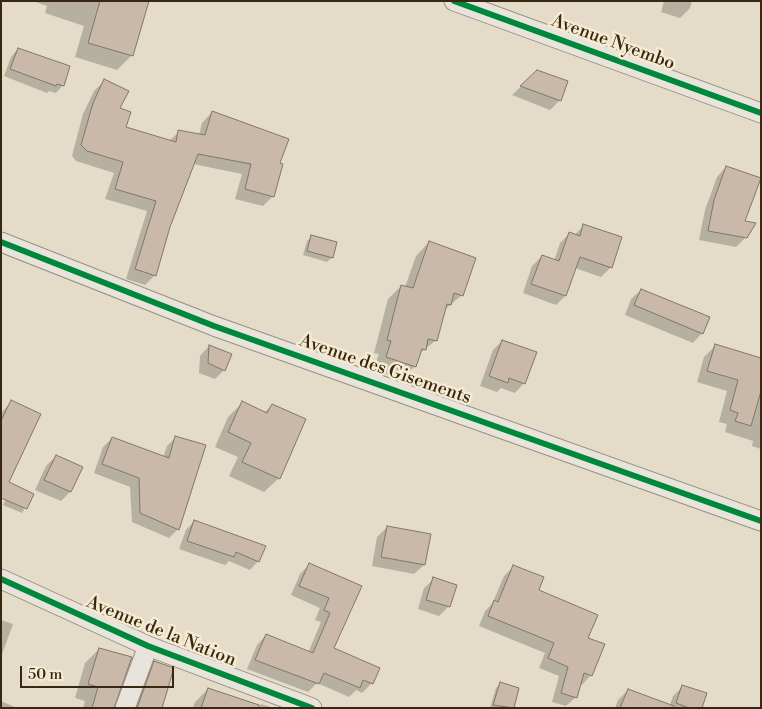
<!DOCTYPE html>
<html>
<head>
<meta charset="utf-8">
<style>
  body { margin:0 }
  #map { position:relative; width:762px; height:709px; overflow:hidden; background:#e4dcc8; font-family:"Libre Bodoni",serif }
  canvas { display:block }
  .frame { position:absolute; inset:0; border:2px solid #382711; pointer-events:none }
  .scale { position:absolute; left:20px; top:666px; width:154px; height:22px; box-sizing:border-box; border:2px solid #382711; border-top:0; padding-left:6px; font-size:15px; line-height:18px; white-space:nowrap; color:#382711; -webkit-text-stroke:4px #f5ebd3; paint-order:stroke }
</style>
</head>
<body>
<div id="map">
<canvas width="762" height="709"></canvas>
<div class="frame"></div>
<div class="scale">50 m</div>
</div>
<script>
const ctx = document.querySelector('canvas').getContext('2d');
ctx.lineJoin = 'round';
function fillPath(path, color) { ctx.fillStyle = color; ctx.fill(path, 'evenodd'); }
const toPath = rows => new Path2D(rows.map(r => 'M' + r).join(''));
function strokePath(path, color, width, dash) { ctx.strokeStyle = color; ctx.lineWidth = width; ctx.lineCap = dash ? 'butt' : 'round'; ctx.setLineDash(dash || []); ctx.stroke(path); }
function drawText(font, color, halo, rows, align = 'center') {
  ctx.font = font + ' "Libre Bodoni",serif'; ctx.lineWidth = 5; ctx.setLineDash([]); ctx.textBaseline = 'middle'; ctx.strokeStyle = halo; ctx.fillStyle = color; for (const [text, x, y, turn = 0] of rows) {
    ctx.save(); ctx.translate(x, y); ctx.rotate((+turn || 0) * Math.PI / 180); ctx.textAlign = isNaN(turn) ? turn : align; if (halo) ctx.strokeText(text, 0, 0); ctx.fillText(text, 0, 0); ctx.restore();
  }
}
fillPath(toPath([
  [33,1,148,1,131,56,117,70,75,57,84,26,45,13,47,6],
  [664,1,692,1,690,8,680,18,661,12],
  [18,49,63,85,56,93,49,91,47,93,4,76,11,57],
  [537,71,560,100,550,110,512,95],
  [104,81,125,128,169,141,179,132,199,135,202,123,212,112,279,164,273,196,263,206,235,199,242,174,193,164,169,226,155,275,145,285,126,279,147,211,105,199,114,173,76,161,72,156,83,114,94,91],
  [726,167,746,237,736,247,699,240,705,210,717,177],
  [584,226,611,267,601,277,575,268,565,296,556,305,523,293,532,266,542,256,554,261,560,243,569,234,574,235],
  [311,237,332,257,327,262,303,255,307,241],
  [429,242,462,295,443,311,435,341,420,353,415,366,401,379,373,370,379,354,374,353,388,299,401,286,405,287,416,256],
  [641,290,702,333,693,343,625,315,631,299],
  [502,341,524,383,515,393,501,388,497,392,480,386,493,350],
  [716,345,761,380,761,449,752,446,753,441,725,432,727,424,719,422,727,391,697,382,704,357],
  [209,346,224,370,215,379,199,373,200,356],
  [12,401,1,482,1,413],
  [242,403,264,413,272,405,305,420,279,478,264,492,229,476,238,457,215,447,228,417],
  [176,437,178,529,169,538,132,522,130,487,94,473,103,447,112,438,163,458,167,446],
  [56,456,70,492,61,501,35,490,46,466],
  [10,491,32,495,22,513,3,505],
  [194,521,258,561,250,570,229,561,225,565,179,549,186,530],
  [387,527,429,535,424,565,414,574,372,566,377,537],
  [309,565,360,586,333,649,372,683,362,693,356,690,349,697,317,683,308,692,247,669,257,645,266,635,308,653,321,622,315,620,320,608,291,595,300,574],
  [513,567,586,638,591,675,582,685,579,684,576,697,566,706,552,702,559,676,539,668,545,653,479,626,485,611,492,604,504,576],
  [434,579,449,606,439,616,418,609,424,588],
  [1,620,13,624,1,657],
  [99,649,113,708,83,708,85,701,75,698,85,663],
  [155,663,161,708,133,708,147,670],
  [500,684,518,689,512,708,490,708,496,688],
  [682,687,701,708,669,708,673,696],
  [208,689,259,706,261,704,274,708,193,708,195,702],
  [628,690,641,708,615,708,618,700],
  [1,701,17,708,1,708]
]), '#0003');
const building = toPath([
  [100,1,149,1,133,56,88,43,100,1],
  [18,48,70,66,64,86,57,84,56,86,10,69,18,48],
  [537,70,568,81,561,101,520,86,537,70],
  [104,79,129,91,120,108,131,112,126,127,176,142,178,130,205,135,212,111,289,139,280,163,283,164,274,197,245,189,251,164,198,154,170,227,156,276,135,269,156,201,115,189,123,162,87,151,81,145,93,103,104,79],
  [726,166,761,178,745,221,756,223,747,238,708,231,714,200,726,166],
  [583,224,622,237,612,268,580,257,566,296,531,284,542,255,559,261,569,232,580,236,583,224],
  [311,235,337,242,333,258,307,251,311,235],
  [429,241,476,258,463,296,454,293,451,305,447,304,437,341,428,339,426,350,422,349,416,367,386,357,391,341,387,340,401,285,413,288,429,241],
  [641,289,710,317,703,334,634,305,641,289],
  [502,340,537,352,525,384,509,378,508,383,489,376,502,340],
  [715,344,761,358,761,391,751,426,735,421,738,413,730,410,738,380,707,371,715,344],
  [209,345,232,354,225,371,208,363,209,345],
  [11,400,41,414,9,482,34,494,27,509,1,498,1,421,11,400],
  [242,401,267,413,272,404,306,419,280,479,242,462,251,443,228,432,242,401],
  [175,436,206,445,179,530,140,513,139,478,102,464,112,437,169,458,175,436],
  [56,455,83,467,71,492,44,480,56,455],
  [194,520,266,546,259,562,236,552,234,557,187,541,194,520],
  [387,526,431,534,425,565,381,557,387,526],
  [309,563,362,586,334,648,380,668,373,684,363,680,360,688,324,673,319,684,255,660,266,634,313,653,330,613,324,610,329,598,299,586,309,563],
  [513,565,544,577,539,590,598,615,588,638,605,644,592,676,584,673,577,698,561,693,568,667,548,658,554,643,488,616,494,600,498,602,513,565],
  [433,577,457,585,450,607,426,600,433,577],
  [99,648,132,657,114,708,92,708,98,687,88,684,99,648],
  [154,661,174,668,162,708,137,708,154,661],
  [500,682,519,688,514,708,493,705,500,682],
  [682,685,707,693,702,708,689,708,676,703,682,685],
  [208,688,259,705,258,708,201,708,208,688],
  [628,689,674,706,674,708,620,708,628,689]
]);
fillPath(building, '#cab8a9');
strokePath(building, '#7e776a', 1);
const minor = toPath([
  [454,1,761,113],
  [1,242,214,326,761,521],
  [1,579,148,646,312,708],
  [125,708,148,646]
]);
strokePath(minor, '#979083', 21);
strokePath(minor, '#e9e4db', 19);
strokePath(toPath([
  [454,1,761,113],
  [1,242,214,326,761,521],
  [1,579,148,646,312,708]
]), '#00873e', 6);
drawText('18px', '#382711', '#f5ebd3', [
  ["Avenue Nyembo",613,43,20],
  ["Avenue des Gisements",385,370,19],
  ["Avenue de la Nation",161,632,22]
]);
</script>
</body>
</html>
